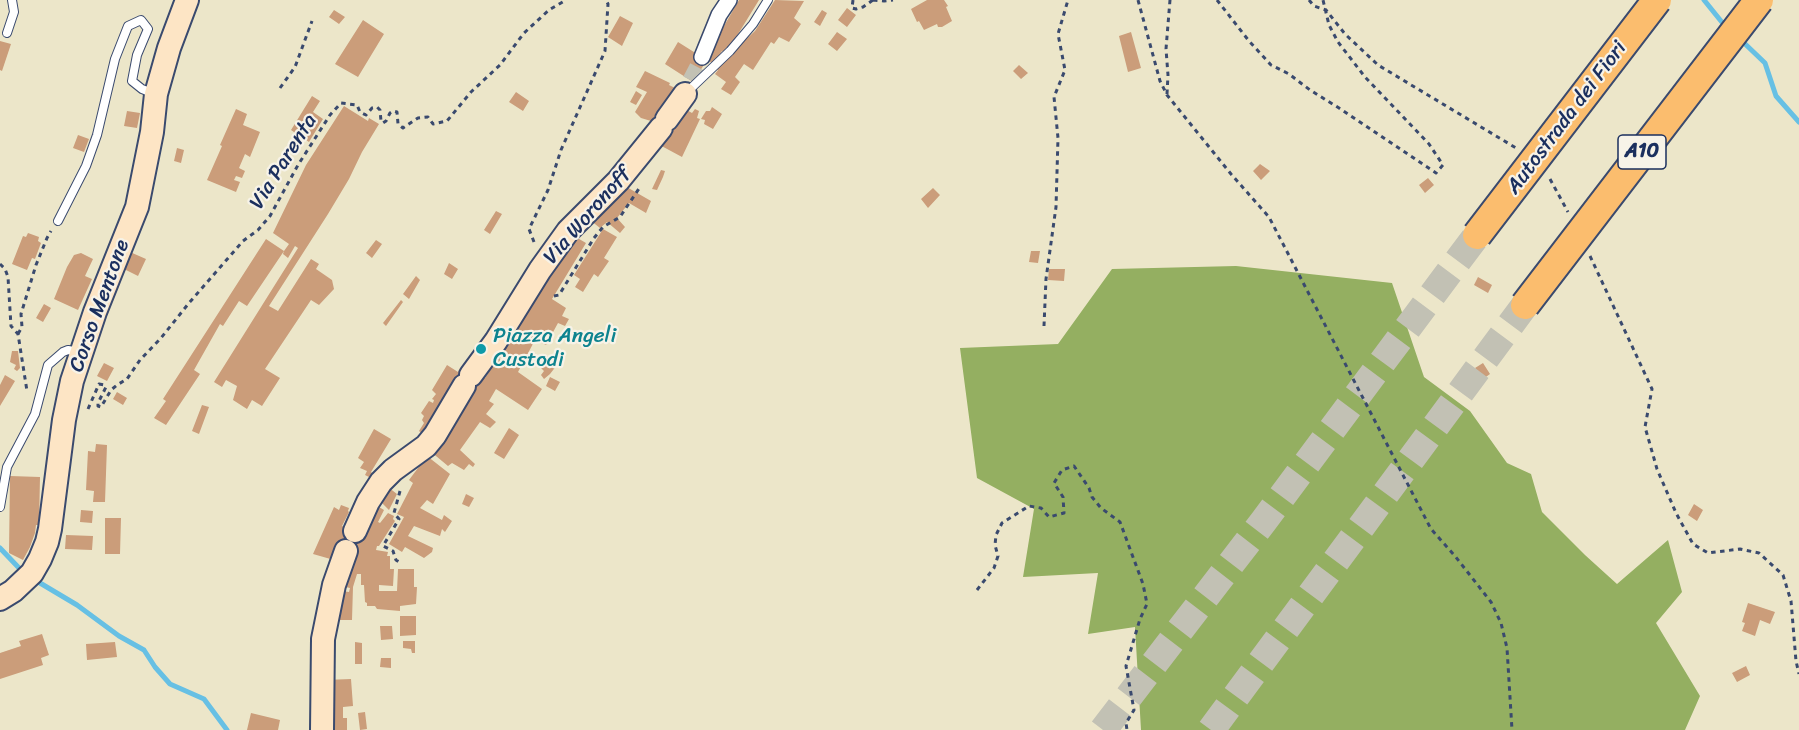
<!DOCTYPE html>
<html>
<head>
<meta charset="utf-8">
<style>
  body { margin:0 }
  canvas { display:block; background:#ece6c9 }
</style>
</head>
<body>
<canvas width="1799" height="730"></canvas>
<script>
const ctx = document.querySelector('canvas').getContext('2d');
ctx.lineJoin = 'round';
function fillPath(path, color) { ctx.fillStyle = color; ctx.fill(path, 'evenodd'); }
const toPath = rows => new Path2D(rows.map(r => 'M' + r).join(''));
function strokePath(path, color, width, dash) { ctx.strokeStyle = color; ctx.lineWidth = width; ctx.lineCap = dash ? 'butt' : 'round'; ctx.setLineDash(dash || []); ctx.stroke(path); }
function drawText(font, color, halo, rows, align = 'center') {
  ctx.font = font + ' Sriracha,sans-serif'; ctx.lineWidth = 4.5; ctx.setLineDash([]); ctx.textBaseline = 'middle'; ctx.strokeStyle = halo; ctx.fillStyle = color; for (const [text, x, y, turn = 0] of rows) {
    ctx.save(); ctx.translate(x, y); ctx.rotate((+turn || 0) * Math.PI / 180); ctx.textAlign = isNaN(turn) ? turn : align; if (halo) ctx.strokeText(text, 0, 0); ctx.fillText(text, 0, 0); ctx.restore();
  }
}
fillPath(toPath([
  [1236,266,1392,283,1424,377,1470,411,1507,463,1531,474,1542,512,1585,555,1617,584,1668,540,1682,592,1656,623,1700,696,1685,730,1141,730,1135,627,1088,634,1098,573,1023,577,1034,509,977,478,960,348,1058,344,1112,269]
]), '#94af61');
strokePath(toPath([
  [1704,0,1725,26],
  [1742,41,1765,63,1776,96,1799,122],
  [0,548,19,568],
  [40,583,77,605,119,636,144,650,155,667,170,684,204,699,227,730]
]), '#67c0e4', 5);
fillPath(toPath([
  [739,0,759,0,735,39,725,53,722,51,714,64,707,60,693,82,665,64,678,42,705,59],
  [775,0,804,1,794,18,801,24,789,42,779,37,774,44,771,42,753,70,744,64,735,77,740,82,731,95,721,89,726,82,715,74,718,70,715,68,755,31],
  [927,0,944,0,948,6,946,7,952,21,942,27,938,27,937,24,924,30,919,21,917,22,911,9],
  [847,8,856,15,847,27,838,20],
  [334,10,345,17,339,24,329,17],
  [822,10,827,13,820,26,814,22],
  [620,16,633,23,622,46,608,37],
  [363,20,384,34,358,77,335,64],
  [837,32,847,39,837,51,828,44],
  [1131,32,1141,68,1128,72,1119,36],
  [0,41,11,44,2,71,0,70],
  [1019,65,1028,73,1021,79,1013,71],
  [645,71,670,83,669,85,677,89,685,109,692,113,695,109,699,111,697,118,700,119,682,157,656,143,664,130,651,121,641,118,635,112,647,92,636,87],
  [636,91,642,95,636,105,630,102],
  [516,92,529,101,523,111,509,102],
  [312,96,320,101,313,112,323,119,309,142,291,130],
  [344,106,368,121,369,118,379,124,362,152,349,179,328,214,269,306,278,311,311,259,319,264,316,269,332,280,334,289,319,305,311,300,265,369,280,378,262,406,252,400,247,409,233,400,237,386,226,380,222,387,214,382,298,248,295,246,288,258,283,254,284,251,247,306,239,301,223,326,220,324,194,370,200,374,166,425,154,418,166,401,163,399,266,239,284,251,289,244,273,233,306,165],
  [712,107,722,114,713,129,704,124,705,120,701,119,706,111,710,111],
  [236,109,247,114,243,125,260,132,250,157,245,154,239,168,245,171,242,178,236,176,234,180,240,182,236,192,207,180,222,146,220,145],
  [127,111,140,113,137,128,124,126],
  [78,135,89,139,84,152,73,148],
  [177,148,184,150,181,163,174,161],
  [1260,164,1270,171,1261,180,1253,171],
  [661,170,665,171,663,177,657,190,652,189],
  [1428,178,1434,185,1425,193,1419,185],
  [625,186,651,201,646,213,629,203,617,218,625,227,620,233,607,222,600,228,590,220],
  [933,188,940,195,928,208,921,199],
  [496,211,502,214,490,234,484,230],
  [603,229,617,237,604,258,609,261,598,277,594,274,583,292,575,287,580,279,574,275],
  [28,233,39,237,38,241,41,243,35,259,32,258,27,270,12,264,23,236,26,237],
  [574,236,586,243,552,299,566,308,562,316,569,319,565,326,558,323,546,345,535,340,518,372,542,389,528,410,496,389,489,401,494,404,486,414,496,422,490,428,480,422,460,450,475,464,473,467,469,464,464,470,452,463,448,466,430,451,472,397,464,392,425,436,419,431,424,423,422,420,424,416,421,413,429,401,433,403,434,400,432,399,436,394,432,390,447,365,458,372,460,368,473,377,476,372,485,378,498,358,506,364,509,360,499,354],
  [376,240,382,244,372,258,366,253],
  [1031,251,1040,251,1038,263,1029,262],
  [130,252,146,259,138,276,122,268],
  [81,253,93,259,85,276,92,279,78,310,54,299,67,267,74,255],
  [449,263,458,269,452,279,444,274],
  [1049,269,1065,269,1064,281,1048,280],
  [416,276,420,280,409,299,403,294],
  [1478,277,1492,285,1488,293,1474,285],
  [401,300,403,302,386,326,383,323],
  [44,304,51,308,43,322,36,318],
  [12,351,18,351,20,368,17,371,14,369,16,365,10,362],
  [547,356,557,365,550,374,544,379,541,375,544,371,539,366],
  [104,363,114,368,107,381,97,376],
  [1483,363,1490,374,1483,379,1475,368],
  [5,375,15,381,0,406,0,385],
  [550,377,560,382,555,391,546,386],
  [117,392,127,398,123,405,113,399],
  [202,405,209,407,199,434,192,431],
  [509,428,519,435,504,459,494,453],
  [374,429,391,439,371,472,373,474,371,478,365,475,367,471,360,468,364,462,358,458],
  [96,444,107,445,105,502,93,502,94,491,86,490,88,451,95,452],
  [427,456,450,474,433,504,427,500,420,508,442,520,444,515,452,521,445,532,442,529,440,536,414,526,408,536,433,548,432,552,424,558,405,547,402,552,389,544,404,517,397,514,413,483,409,480],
  [10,476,40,477,39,525,36,525,35,533,30,547,23,560,9,553],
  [384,484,397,494,389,510,375,496],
  [466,494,474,498,469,507,462,504],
  [374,504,384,510,378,522,380,523,388,513,394,516,393,519,395,521,379,546,377,546,376,550,388,552,387,556,390,556,390,569,394,569,393,586,379,585,379,591,397,591,398,569,414,569,414,587,417,587,416,604,400,606,400,611,377,609,375,606,367,606,367,603,365,602,364,585,361,585,361,574,357,574,353,587,352,620,335,620,336,590,349,592,350,588,341,586,334,560,313,554,334,507,339,510,341,505,349,508,348,511,349,512,342,526,361,533],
  [1694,504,1703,510,1697,521,1688,515],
  [81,510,93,511,92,523,80,522],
  [105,518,121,518,120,554,105,554],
  [66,535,93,536,92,550,65,549],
  [1748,603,1775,612,1770,624,1760,620,1755,636,1742,631,1745,623,1742,622],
  [400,616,416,616,416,635,400,636],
  [380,626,392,626,393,639,381,640],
  [42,634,49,655,41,658,43,665,0,679,0,653,21,646,19,641],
  [403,641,415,641,415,653,412,653,411,649,403,648],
  [115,642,117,657,87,660,86,644],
  [355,642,362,643,362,664,355,664],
  [381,658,391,658,391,668,380,667],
  [1746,666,1750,675,1737,682,1732,673],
  [351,679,353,706,343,707,343,718,347,718,347,730,325,730,325,680],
  [365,712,367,729,360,730,358,713],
  [251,713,280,720,278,730,247,730]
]), '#cb9d7a');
strokePath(toPath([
  [690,80,702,57]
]), '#c2c1b4', 15, [15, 8]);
strokePath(toPath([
  [1103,730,1263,522,1477,235],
  [1211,730,1525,305]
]), '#c2c1b4', 28, [28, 14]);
const lane = toPath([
  [7,33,14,12,12,0],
  [686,93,730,51,753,24,768,0],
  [58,221,86,166,97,135,115,59,128,26,141,20,148,29,137,55,132,81,142,89,155,94],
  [0,507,7,467,35,414,48,365,63,352,68,350,79,352]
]);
const street = toPath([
  [702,57,719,15,729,0]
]);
const secondary = toPath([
  [667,119,685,94],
  [471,375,496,341,540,270,568,231,618,181,661,128],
  [355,531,368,502,381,482,393,470,426,446,435,435,464,386],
  [0,599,13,591,32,573,40,559,47,542,50,529,64,420,72,381,95,312,137,207,152,132,156,94,169,48,187,0],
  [322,730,323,639,334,585,346,551]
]);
strokePath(lane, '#3a4a6e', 10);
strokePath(street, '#3a4a6e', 18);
strokePath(secondary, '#3a4a6e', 26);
strokePath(toPath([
  [853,0,852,8,856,9,863,7,873,0],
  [873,0,884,1,893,0],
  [1138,0,1160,81,1167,95,1231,174,1269,217,1431,529,1455,556,1491,602,1501,623,1507,648,1512,730],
  [1217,0,1249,41,1271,65,1289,74,1310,90,1339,108,1436,173,1443,165,1429,144,1365,77,1338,42,1329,25,1323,0],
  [1309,0,1314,6,1326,10,1345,34,1378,65,1516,148],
  [280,88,295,67,312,21],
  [1167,94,1168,75,1166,49,1170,0],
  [1550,179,1568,212],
  [534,242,529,229,548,190,561,150,605,51,608,4,606,0],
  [1590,256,1652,389,1645,427,1657,469,1676,513,1693,544,1708,553,1740,549,1759,553,1783,575,1791,601,1796,661,1799,674],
  [0,264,5,269,8,277,11,326,18,334,27,391],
  [554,296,559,295,594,238,603,227,620,217,640,187],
  [1044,326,1046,279,1056,207,1058,138,1054,97,1065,70,1058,34,1068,0],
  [18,334,22,327,21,314,36,265,47,238,51,231],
  [88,409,99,384,104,385,106,387,98,403,98,406,101,407,111,390,117,385,127,379,140,360,161,338,189,303,243,241,258,230,270,216,298,165,330,115,341,103,357,105,360,112,366,115,372,108,377,107,380,110,381,121,383,123,386,121,390,113,393,111,397,112,398,124,403,128,418,118,428,117,433,124,447,121,471,92,500,65,524,33,549,10,566,0],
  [400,491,394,513,399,519,383,546,393,551,396,560,402,564],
  [977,590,994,568,998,556,995,545,996,535,1002,523,1029,506,1041,508,1049,517,1064,513,1063,497,1054,483,1062,470,1074,466,1089,488,1092,497,1101,508,1120,522,1143,584,1147,604,1140,619,1126,666,1134,710,1126,723,1127,730]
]), '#3a4a6e', 3, [4.5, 4.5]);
strokePath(lane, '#fff', 8);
strokePath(street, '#fff', 15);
strokePath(secondary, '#fde5c5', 22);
const highwayBridge = toPath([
  [1477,235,1657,0],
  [1525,305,1759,0]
]);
strokePath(highwayBridge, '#3a4a6e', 32, []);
strokePath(highwayBridge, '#fbbd6e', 28);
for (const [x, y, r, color] of [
  [481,349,6,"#0f9aa8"]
]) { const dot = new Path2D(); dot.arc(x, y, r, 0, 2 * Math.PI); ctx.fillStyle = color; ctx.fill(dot); strokePath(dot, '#f7f3e8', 2); }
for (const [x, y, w] of [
  [1642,152,48]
]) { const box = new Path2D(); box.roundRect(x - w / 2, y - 17, w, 34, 4.5); ctx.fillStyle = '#f7f3e8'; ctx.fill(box); strokePath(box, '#1b2f5e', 1.5); }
drawText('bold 20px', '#1b2f5e', null, [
  ["A10",1642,152]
]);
drawText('21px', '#1b2f5e', '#f7f3e8', [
  ["Autostrada dei Fiori",1567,118,-53],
  ["Via Parenta",284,162,-58],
  ["Via Woronoff",588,216,-49],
  ["Corso Mentone",100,306,-70]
]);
drawText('21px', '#0d838f', '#f7f3e8', [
  ["Piazza Angeli",493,337],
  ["Custodi",493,361]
], 'left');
</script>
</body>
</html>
